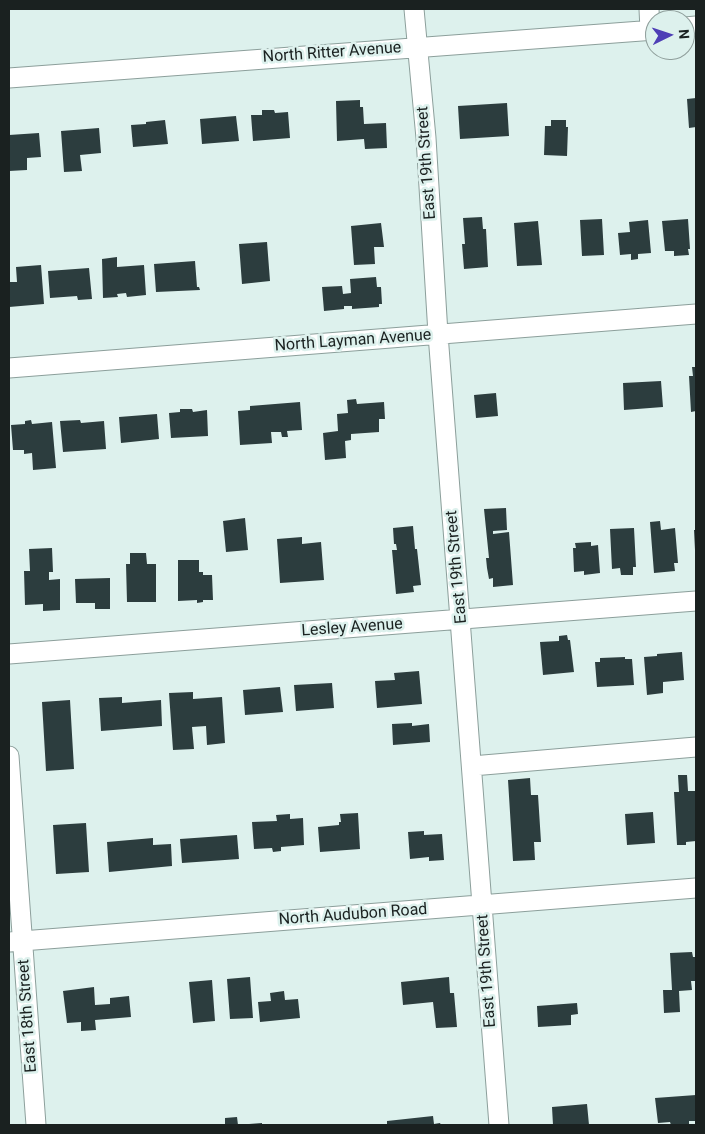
<!DOCTYPE html>
<html>
<head>
<meta charset="utf-8">
<style>
  body { margin:0 }
  #map { position:relative; width:705px; height:1134px; overflow:hidden; background:#ddf1ed; font-family:Roboto,sans-serif }
  canvas { display:block }
  .frame { position:absolute; inset:0; border:10px solid #1a2120; pointer-events:none }
  .north { position:absolute; left:645px; top:10px; width:50px; height:50px; box-sizing:border-box; background:#ddf1ed; border:1px solid #8f9e9b; border-radius:50%; rotate:86deg; font-size:14px; font-weight:700; line-height:20px; text-align:center; color:#1a2120 }
  .north::after { content:''; display:block; margin:auto; width:18px; height:22px; background:#4e3fb6; clip-path:polygon(50% 0,100% 100%,50% 72%,0 100%) }
</style>
</head>
<body>
<div id="map">
<canvas width="705" height="1134"></canvas>
<div class="frame"></div>
<div class="north">N</div>
</div>
<script>
const ctx = document.querySelector('canvas').getContext('2d');
ctx.lineJoin = 'round';
function fillPath(path, color) { ctx.fillStyle = color; ctx.fill(path, 'evenodd'); }
const toPath = rows => new Path2D(rows.map(r => 'M' + r).join(''));
function strokePath(path, color, width, dash) { ctx.strokeStyle = color; ctx.lineWidth = width; ctx.lineCap = dash ? 'butt' : 'round'; ctx.setLineDash(dash || []); ctx.stroke(path); }
function drawText(font, color, halo, rows, align = 'center') {
  ctx.font = font + ' Roboto,sans-serif'; ctx.lineWidth = 5; ctx.setLineDash([]); ctx.textBaseline = 'middle'; ctx.strokeStyle = halo; ctx.fillStyle = color; for (const [text, x, y, turn = 0] of rows) {
    ctx.save(); ctx.translate(x, y); ctx.rotate((+turn || 0) * Math.PI / 180); ctx.textAlign = isNaN(turn) ? turn : align; if (halo) ctx.strokeText(text, 0, 0); ctx.fillText(text, 0, 0); ctx.restore();
  }
}
fillPath(toPath([
  [696,98,696,127,689,128,687,99],
  [360,100,360,107,363,107,364,124,386,123,387,148,365,149,364,139,337,141,336,101],
  [507,103,509,136,460,139,458,106],
  [262,110,274,110,275,113,288,112,290,138,253,141,251,115,262,115],
  [236,116,239,141,202,144,200,119],
  [165,120,168,144,133,147,131,125,146,124,146,122],
  [551,120,566,120,566,127,568,127,567,156,544,155,545,126,551,126],
  [99,128,101,153,80,155,82,171,64,172,61,131],
  [39,133,41,157,27,158,27,170,9,171,9,135],
  [482,217,483,229,486,229,488,267,464,269,462,244,465,244,463,218],
  [602,219,604,255,582,256,580,220],
  [688,219,690,249,688,249,689,255,674,256,674,251,665,251,662,221],
  [648,220,651,253,638,254,638,259,631,260,631,254,620,255,618,233,630,232,629,222],
  [538,221,542,265,517,266,514,223],
  [381,223,384,247,374,247,375,264,354,265,351,226],
  [267,242,270,281,242,284,239,244],
  [117,257,117,267,144,265,146,295,127,297,126,293,117,294,118,297,103,298,102,259],
  [195,261,197,287,199,287,200,290,156,292,154,264],
  [41,265,44,304,9,307,9,282,17,282,16,267],
  [89,268,92,299,78,300,77,296,50,298,48,271],
  [376,277,377,287,381,287,382,304,379,304,379,307,352,309,352,306,344,306,344,309,324,311,322,287,342,286,343,294,351,293,350,279],
  [692,367,696,367,696,411,691,412,689,376,693,376],
  [661,381,663,407,624,410,623,383],
  [496,393,498,416,476,418,474,395],
  [356,399,357,404,384,402,385,419,379,419,379,432,351,434,351,440,345,441,346,458,325,460,323,433,338,431,337,414,348,413,347,400],
  [300,402,302,430,287,431,288,437,282,437,281,432,271,432,272,443,240,445,238,411,250,410,250,406],
  [180,409,192,409,193,412,207,410,208,436,171,438,169,413,180,412],
  [157,414,159,439,121,443,119,417],
  [31,420,32,424,52,422,56,468,33,470,32,453,24,454,24,450,13,450,11,425,25,424,25,421],
  [80,420,81,423,104,421,106,449,63,452,60,421],
  [506,508,507,530,493,531,493,534,509,532,513,585,493,587,493,578,489,579,487,568,486,558,489,558,484,509],
  [245,518,248,550,226,552,223,521],
  [660,521,661,530,675,528,678,563,674,563,675,571,654,573,650,522],
  [413,526,415,549,417,549,421,585,413,586,414,592,396,594,392,550,397,550,396,544,394,544,393,528],
  [634,528,636,567,633,567,633,575,621,575,620,568,612,569,610,529],
  [694,530,696,530,696,550,695,550],
  [302,537,302,544,321,542,324,580,280,583,277,539],
  [591,542,591,546,598,545,600,573,584,575,584,571,574,572,573,548,576,548,575,543],
  [52,548,53,572,49,572,49,580,60,579,60,610,43,611,43,604,25,605,24,571,30,571,29,549],
  [130,553,146,553,147,564,156,564,156,602,127,602,126,564,130,564],
  [178,560,199,560,199,572,203,572,203,575,212,575,213,600,203,600,203,602,197,603,197,600,178,601],
  [110,578,110,609,95,609,95,603,76,603,75,579],
  [567,635,568,640,570,640,574,672,543,675,540,642,559,641,559,636],
  [682,652,684,680,663,682,663,693,647,695,644,657,657,656,657,654],
  [625,657,625,659,632,659,634,685,597,687,595,662,600,662,600,658],
  [419,671,422,704,377,708,375,681,395,680,394,673],
  [332,683,334,708,296,711,294,685],
  [280,687,283,712,245,715,243,690],
  [193,692,193,699,222,697,225,743,207,745,206,726,192,727,194,749,173,750,169,693],
  [122,697,122,703,161,700,162,726,101,731,99,698],
  [70,700,74,769,46,771,42,702],
  [412,723,412,726,429,724,430,742,393,745,392,724],
  [678,775,687,775,688,791,696,791,696,841,686,842,686,845,677,845,674,792,679,792],
  [530,778,531,795,538,795,541,842,534,842,535,860,513,861,508,780],
  [653,812,655,843,627,845,625,814],
  [358,813,360,849,320,852,318,827,339,825,339,822,341,822,340,814],
  [290,814,290,819,303,818,304,845,281,847,281,851,273,852,272,848,254,849,252,822,277,821,276,815],
  [86,823,89,872,56,874,53,825],
  [424,831,424,835,442,834,444,860,429,861,429,857,410,859,408,832],
  [237,835,239,859,182,863,180,839],
  [153,838,153,845,171,844,172,866,109,872,107,842],
  [692,952,693,957,696,957,696,981,691,981,692,990,679,991,680,1012,664,1013,663,990,672,990,670,953],
  [250,977,253,1018,230,1019,227,979],
  [449,977,450,993,454,993,457,1027,436,1028,433,1002,403,1005,401,982],
  [212,980,215,1021,193,1023,189,982],
  [94,987,95,1005,110,1004,110,998,129,996,131,1017,95,1020,96,1030,81,1031,81,1022,67,1023,63,991],
  [284,991,285,1000,298,999,300,1018,260,1022,258,1002,271,1001,270,993],
  [577,1003,578,1014,571,1015,571,1025,538,1027,537,1006],
  [696,1095,696,1121,689,1121,689,1125,671,1125,670,1122,658,1123,655,1098],
  [587,1104,589,1125,553,1125,552,1107],
  [433,1116,434,1124,440,1123,441,1125,387,1125,387,1121],
  [237,1117,238,1125,225,1125,225,1118],
  [262,1123,262,1125,249,1125,249,1124]
]), '#2c3d3e');
const minor = toPath([
  [414,9,426,138,438,334,499,1125],
  [649,9,650,30],
  [685,27,696,26],
  [9,78,655,30],
  [9,368,696,314],
  [9,654,696,601],
  [9,756,36,1125],
  [472,766,696,747],
  [9,942,696,888]
]);
strokePath(minor, '#8c9f9b', 21);
strokePath(minor, '#fff', 19);
drawText('16px', '#1a2120', '#ddf1ed', [
  ["North Ritter Avenue",332,53,-4],
  ["East 19th Street",427,163,-94],
  ["North Layman Avenue",353,341,-4],
  ["East 19th Street",457,567,-95],
  ["Lesley Avenue",352,628,-4],
  ["North Audubon Road",353,915,-4],
  ["East 19th Street",487,971,-94],
  ["East 18th Street",28,1016,-94]
]);
</script>
</body>
</html>
